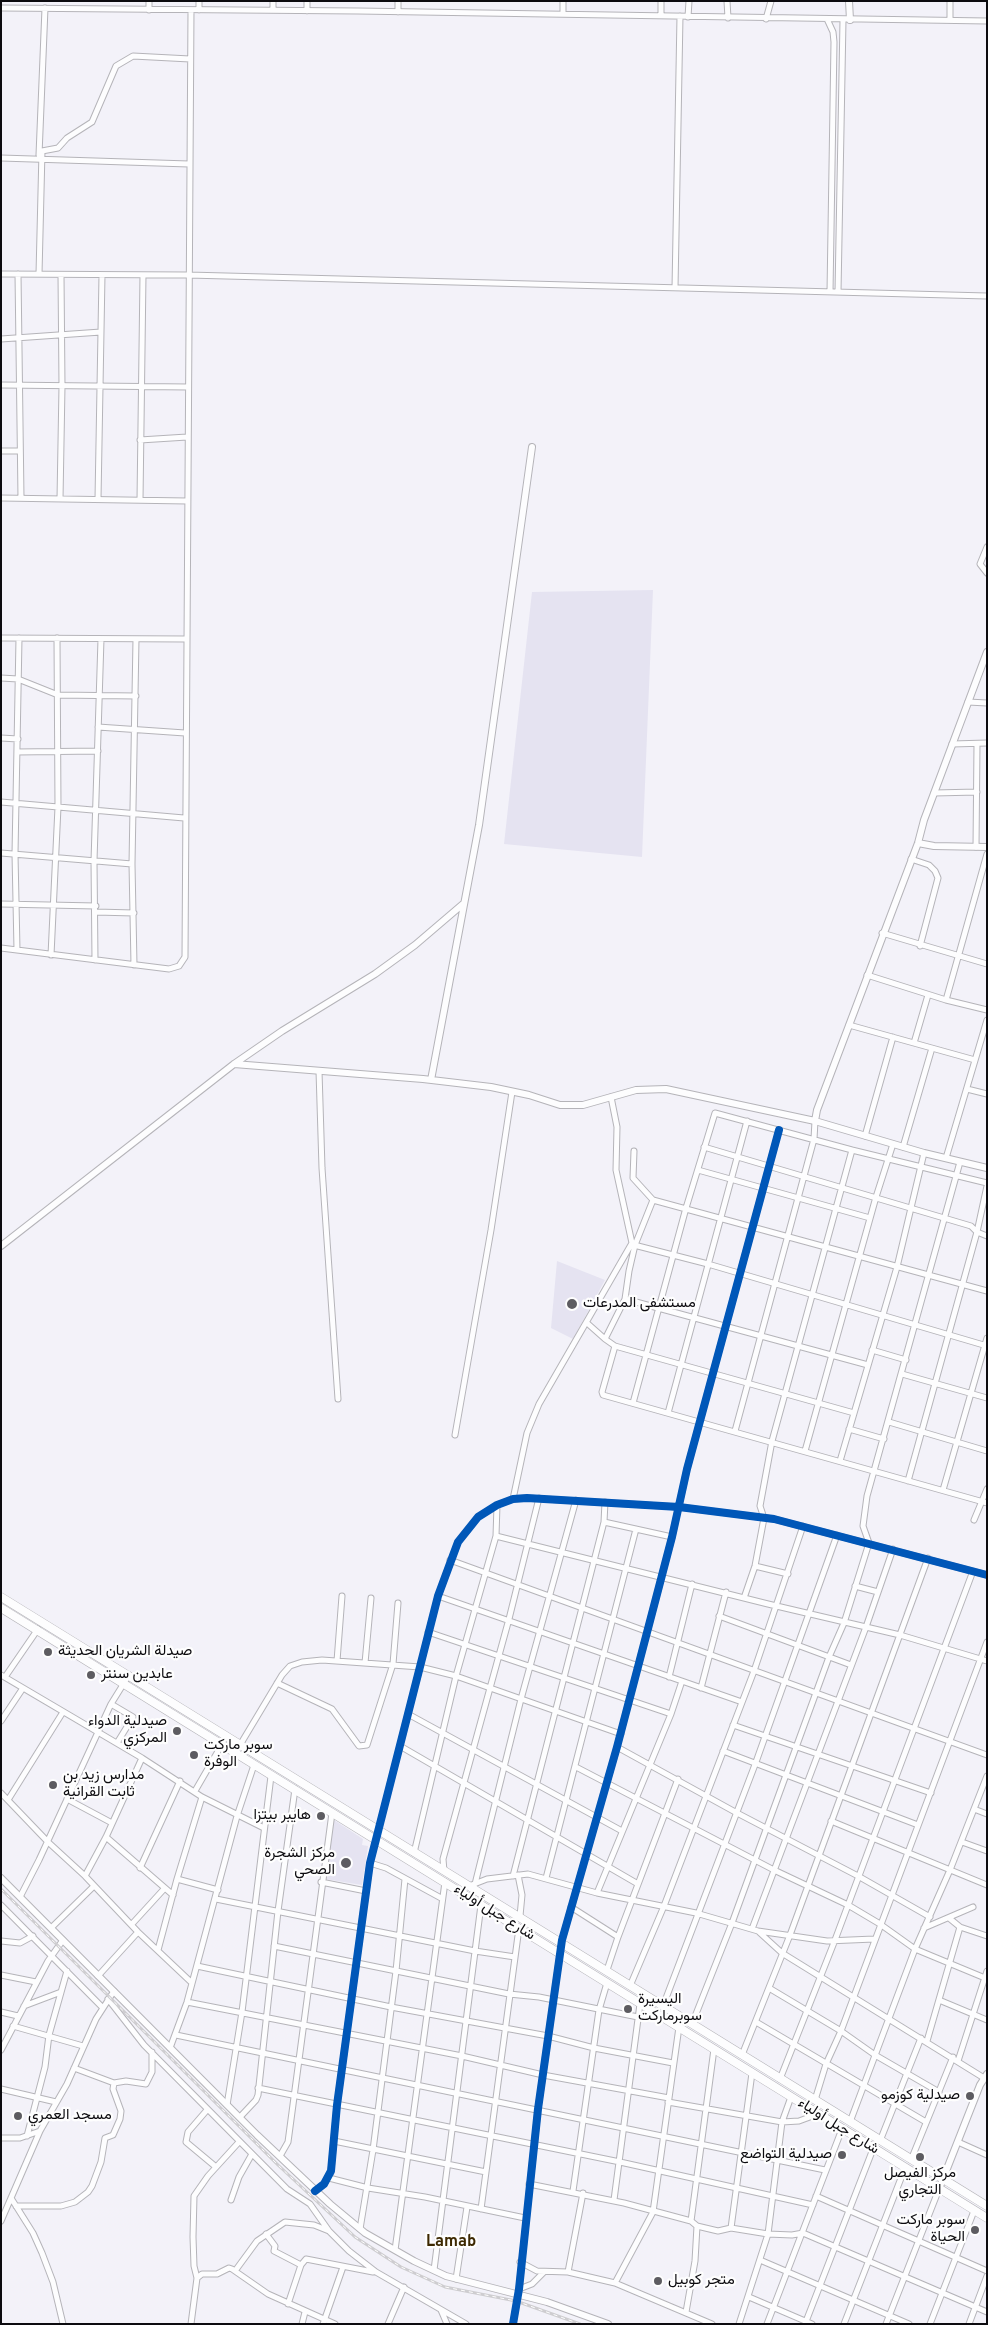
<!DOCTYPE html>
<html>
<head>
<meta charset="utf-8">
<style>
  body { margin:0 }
  #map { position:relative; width:988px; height:2325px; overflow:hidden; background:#f3f2f9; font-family:Overpass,sans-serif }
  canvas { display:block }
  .frame { position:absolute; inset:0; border:2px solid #0c0b0f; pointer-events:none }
</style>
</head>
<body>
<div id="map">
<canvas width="988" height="2325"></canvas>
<div class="frame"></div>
</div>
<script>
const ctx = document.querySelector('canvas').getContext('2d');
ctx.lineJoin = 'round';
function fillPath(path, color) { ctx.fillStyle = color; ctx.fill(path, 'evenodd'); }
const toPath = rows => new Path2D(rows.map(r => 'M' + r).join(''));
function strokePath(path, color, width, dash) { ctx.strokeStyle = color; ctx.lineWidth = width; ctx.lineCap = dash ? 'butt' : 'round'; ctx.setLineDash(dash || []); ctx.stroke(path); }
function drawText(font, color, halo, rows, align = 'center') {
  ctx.font = font + ' Overpass,Vazirmatn,sans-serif'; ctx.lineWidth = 4.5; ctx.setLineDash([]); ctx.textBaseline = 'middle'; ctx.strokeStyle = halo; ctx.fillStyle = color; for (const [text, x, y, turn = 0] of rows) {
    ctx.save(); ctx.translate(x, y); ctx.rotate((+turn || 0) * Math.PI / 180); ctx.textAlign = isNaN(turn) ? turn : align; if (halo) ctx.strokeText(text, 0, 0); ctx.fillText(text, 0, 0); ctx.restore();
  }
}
fillPath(toPath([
  [653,590,642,857,504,844,532,592],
  [557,1261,605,1280,573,1339,551,1328],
  [334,1820,363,1839,362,1845,368,1846,362,1885,325,1879]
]), '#e5e3f1');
const minor = toPath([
  [199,1,199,10],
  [307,1,307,11],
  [563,1,563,14],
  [727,1,728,18],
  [950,1,950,20],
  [1,8,358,11,987,21],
  [149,10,149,1],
  [273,10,273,1],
  [398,12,398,1],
  [661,15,661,1],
  [688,17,689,1],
  [766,19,771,1],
  [827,19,833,32,834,42,830,292],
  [39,155,45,8],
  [1,158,189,164],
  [1,274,188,275,987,296],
  [18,274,21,498],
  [39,274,42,151,58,148,67,138,92,122,116,66,133,56,190,59],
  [675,288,680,16],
  [838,292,843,20],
  [1,339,101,332],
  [1,385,188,387],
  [140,440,187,437],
  [1,451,20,451],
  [1,498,187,501],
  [60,499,62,386,61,275],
  [98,499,102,275],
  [140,500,143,275],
  [987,547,980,564,987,573],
  [1,638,186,639],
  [1,678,18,679,58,695,136,696],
  [968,702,987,703],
  [98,727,185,733],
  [1,738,18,739],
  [952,744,987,743],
  [17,752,98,751],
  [934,793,977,792],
  [1,802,184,818],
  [976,847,977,744],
  [1,853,132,864],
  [911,859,929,865,935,871,938,878,920,946],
  [1,904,96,906],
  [96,912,134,913],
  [882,933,987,964],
  [1,948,169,969,179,966,185,957,191,10],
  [17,950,15,854,19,638],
  [51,955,58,807,57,638],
  [95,960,94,861,101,639],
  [134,965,132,864,136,639],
  [867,975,946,1000,987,854],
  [946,1000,987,1010],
  [849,1025,975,1060],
  [914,1043,928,995],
  [319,1071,322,1168,338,1399],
  [967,1089,987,1094],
  [865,1136,893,1037],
  [704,1147,971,1226,977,1232,987,1236],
  [903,1147,932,1048],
  [634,1151,633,1178,653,1200,635,1245,629,1271,625,1299,605,1339,615,1346,602,1392,603,1395,987,1503],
  [946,1158,987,1020],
  [698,1170,870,1218],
  [653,1200,987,1291],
  [634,1245,708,1264,987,1346],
  [625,1299,868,1365],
  [587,1323,605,1339],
  [615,1346,854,1413],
  [872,1350,906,1360],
  [902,1374,987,1398],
  [633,1403,686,1208,715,1113,852,1150,987,1183],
  [668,1413,747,1121],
  [889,1422,987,1451],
  [849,1429,884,1439],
  [735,1431,814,1139,815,1121],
  [455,1435,491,1230,512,1092],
  [805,1451,876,1197,893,1144],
  [840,1461,897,1267,924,1153],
  [908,1481,977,1232,987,1186],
  [943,1490,987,1338],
  [513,1499,527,1433,539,1404,632,1243,616,1170,617,1127,611,1097],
  [605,1502,604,1522,672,1537],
  [974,1520,987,1489],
  [496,1536,768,1604,900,1635,987,1661],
  [450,1560,987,1755],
  [755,1566,788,1574],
  [855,1586,878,1592],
  [438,1596,742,1702],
  [744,1598,755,1566,764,1518,760,1506,772,1441,852,1150],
  [719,1616,851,1665],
  [428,1632,671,1714],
  [337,1661,342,1596],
  [365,1663,371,1598],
  [1,1675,142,1758,202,1797,264,1828],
  [5,1677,38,1629],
  [669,1677,692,1584],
  [277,1683,332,1709,359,1746,367,1745,393,1664,398,1603],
  [701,1688,726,1592],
  [111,1704,133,1717,117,1743],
  [408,1714,622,1831],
  [1,1721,23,1688],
  [733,1725,931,1793],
  [240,1745,282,1675,290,1666,302,1662,322,1660,420,1667,456,1676,621,1734],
  [400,1746,638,1884],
  [617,1747,737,1813,858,1876,930,1917],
  [723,1751,918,1825],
  [576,1767,774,1870,848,1905,880,1924,915,1949,985,1978],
  [195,1791,221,1746],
  [1,1793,48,1842,85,1876,138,1932,192,1983],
  [67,1799,112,1823],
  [8,1800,63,1712],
  [974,1809,987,1814],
  [831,1821,987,1885],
  [106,1837,173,1895],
  [962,1842,987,1851],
  [414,1853,456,1676,496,1536,497,1505],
  [370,1863,386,1868,441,1898],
  [140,1868,180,1781],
  [444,1871,443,1859,509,1619,539,1498],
  [518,1875,522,1895,520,1916],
  [85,1876,106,1837,142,1758],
  [513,1876,604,1522],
  [546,1878,636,1529],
  [177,1879,218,1890],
  [321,1882,366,1891],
  [475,1884,521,1699,576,1500],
  [469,1886,487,1879,528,1874,597,1893,696,1913,758,1931,827,1941,874,1939],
  [597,1893,671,1714,682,1681],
  [20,1897,39,1860,111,1704,129,1675],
  [216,1899,475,1951,515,1957],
  [1,1905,103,2008],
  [571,1907,618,1937],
  [949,1918,960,1927,987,1936],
  [132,1924,164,1889],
  [51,1928,94,1886],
  [924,1928,973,1907],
  [752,1929,866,1627,893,1549],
  [759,1932,782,1953,984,2078],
  [1,1941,20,1943,33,1936],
  [274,1946,509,1994,539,1997,638,2017],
  [158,1950,177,1879,202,1797],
  [197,1966,391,2007,548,2036,594,2048,673,2063],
  [607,1970,618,1937,678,1779],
  [1,1975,36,1982],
  [98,1976,138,1932],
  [630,1986,664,1906,754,1671,803,1526],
  [769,1988,841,2031,875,2055,939,2092],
  [108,1999,144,2045,287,2189,310,2204,329,2231,349,2251,376,2272,466,2324],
  [939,2000,987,2020],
  [187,2002,462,2056,543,2075,669,2098],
  [24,2006,61,1992],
  [663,2006,756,1762,837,1535],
  [1,2012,18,2016],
  [756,2022,926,2122],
  [692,2024,732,1923,829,1657,844,1623,869,1543,863,1526,867,1496,960,1162],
  [13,2026,83,2046],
  [176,2035,825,2170],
  [927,2041,960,1927],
  [170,2048,187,2002,237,1816,254,1765],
  [1,2050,48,1961,63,1940],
  [742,2055,790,1935,928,1558],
  [958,2061,987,1971],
  [74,2068,114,2083],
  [780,2079,835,1940,973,1571],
  [258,2088,620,2162,813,2205],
  [1,2089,56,2102],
  [815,2100,826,2064,841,2031,987,1642],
  [668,2102,782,2122,799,2121,818,2114],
  [227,2105,242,2012,271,1776],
  [207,2110,188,2132,186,2142,216,2167],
  [240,2117,256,2100,258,2095,278,1911,295,1789],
  [850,2122,915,1949,950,1870,987,1776],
  [27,2136,45,2067,49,2035,67,1971],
  [1,2138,20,2138,40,2131],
  [334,2141,486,2172],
  [880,2141,921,2038],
  [958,2142,987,2155],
  [280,2156,288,2142,332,1813],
  [911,2160,953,2057],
  [329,2178,368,2188,425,2197,525,2218],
  [529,2184,624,2203,691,2221,697,2226,718,2231,731,2228,768,2234,792,2235,803,2233,987,2312],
  [315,2191,324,2184,331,2171,337,2105,370,1863,438,1596,458,1542,478,1517,497,1505,513,1499,527,1498,679,1507,774,1519,987,1575],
  [573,2191,599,2010,607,1983],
  [816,2196,987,2271],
  [11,2198,33,2233,42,2253,53,2282,63,2324],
  [231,2200,239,2177,252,2154],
  [614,2200,640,2004],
  [16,2206,61,2206,75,2202,88,2192,92,2186,101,2162,105,2138,113,2135,120,2119,121,2111,113,2089,114,2083,126,2081,146,2084,152,2072,152,2052],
  [481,2209,519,1928],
  [1,2221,40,2131,67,2084,96,2019,114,1991],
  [691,2221,714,2049],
  [731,2228,752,2073],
  [360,2229,373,2150,396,1971,405,1879],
  [266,2234,275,2246,274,2251,301,2265],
  [395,2250,445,1882],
  [760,2260,909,2324],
  [520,2262,537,2271,568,2272,615,2283,712,2324],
  [434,2270,481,1905],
  [235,2271,257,2241,285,2222,314,2225,329,2231],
  [568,2272,583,2193],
  [197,2278,202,2274,217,2274,229,2268,232,2269,268,2294,335,2324],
  [456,2279,467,2207],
  [615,2283,653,2212,679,2027],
  [519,2289,532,2284,544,2272],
  [749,2297,812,2324],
  [288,2304,301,2265,306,2259,373,2272],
  [441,2310,447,2324],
  [686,2312,695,2261,697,2226],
  [191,2324,197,2278,194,2266,193,2237,194,2196,208,2176,239,2142],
  [302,2324,305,2312],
  [323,2324,343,2267],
  [388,2324,404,2287],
  [513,2324,519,2289,538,2109,562,1940,617,1747,672,1537,687,1469,779,1130],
  [739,2324,768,2234,782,2122,791,2097],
  [767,2324,842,2129],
  [805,2324,873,2149],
  [844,2324,905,2168],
  [886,2324,939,2189],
  [930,2324,974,2211],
  [969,2324,987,2276]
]);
const tertiary = toPath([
  [849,1,850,20],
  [918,843,934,846,987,847],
  [234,1064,423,1079,491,1087,529,1095,560,1105,583,1105,636,1090,666,1089,815,1121,924,1153,987,1168],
  [431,1080,479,825,532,447],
  [815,1121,817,1110,918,843,924,820,987,652],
  [1,1246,234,1064,282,1031,375,974,415,945,463,904],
  [1,1878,257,2135,330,2204,365,2233,414,2261,446,2276,547,2302,608,2324],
  [939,2189,980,2085,987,2074]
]);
const primary = toPath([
  [1,1597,987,2206],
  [1,1608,987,2218]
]);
strokePath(minor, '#b5b4b9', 7);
strokePath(tertiary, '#b5b4b9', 8);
strokePath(primary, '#b5b4b9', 9);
strokePath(minor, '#fdfdfe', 5);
strokePath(tertiary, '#fdfdfe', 6);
strokePath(primary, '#fdfdfe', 8);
const rail = toPath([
  [1,1889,278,2165,355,2237,401,2267,445,2287,516,2301,580,2324]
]);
strokePath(rail, '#cecdd0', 3);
strokePath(rail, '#fefefe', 1, [4]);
strokePath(toPath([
  [315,2191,324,2184,331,2171,337,2105,370,1863,438,1596,458,1542,478,1517,497,1505,513,1499,527,1498,679,1507,774,1519,987,1575],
  [513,2324,519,2289,538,2109,562,1940,617,1747,672,1537,687,1469,779,1130]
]), '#0057b8', 8);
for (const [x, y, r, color] of [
  [572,1304,6,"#5d5c61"],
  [48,1652,5,"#5d5c61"],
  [91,1675,5,"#5d5c61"],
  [177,1731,5,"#5d5c61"],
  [194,1755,5,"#5d5c61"],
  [53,1785,5,"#5d5c61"],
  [321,1816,5,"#5d5c61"],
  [346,1863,6,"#5d5c61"],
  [628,2009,5,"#5d5c61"],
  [970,2096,5,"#5d5c61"],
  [18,2116,5,"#5d5c61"],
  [842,2155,5,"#5d5c61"],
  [920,2157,5,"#5d5c61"],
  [975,2230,5,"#5d5c61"],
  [658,2281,5,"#5d5c61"]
]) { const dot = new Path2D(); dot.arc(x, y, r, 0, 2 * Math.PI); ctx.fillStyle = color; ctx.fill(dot); strokePath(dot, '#fefefe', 2); }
drawText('15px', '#0c0b0f', '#fefefe', [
  ["مستشفى المدرعات",583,1304],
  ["صيدلة الشريان الحديثة",58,1652],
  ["عابدين سنتر",101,1675],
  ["صيدلية الدواء",167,1722,"right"],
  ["المركزي",167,1739,"right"],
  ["سوبر ماركت",204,1746],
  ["الوفرة",204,1763],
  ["مدارس زيد بن",63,1776],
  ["ثابت القرانية",63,1793],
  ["هايبر بيتزا",311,1816,"right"],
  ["مركز الشجرة",335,1854,"right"],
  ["الصحي",335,1871,"right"],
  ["اليسيرة",638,2000],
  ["سوبرماركت",638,2017],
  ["صيدلية كوزمو",960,2096,"right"],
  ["مسجد العمري",28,2116],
  ["صيدلية التواضع",832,2155,"right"],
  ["مركز الفيصل",920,2174,"center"],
  ["التجاري",920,2191,"center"],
  ["سوبر ماركت",965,2221,"right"],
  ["الحياة",965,2238,"right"],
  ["متجر كوبيل",668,2281]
], 'left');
drawText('15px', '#0c0b0f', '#fefefe', [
  ["شارع جبل أولياء",494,1913,32],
  ["شارع جبل أولياء",838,2127,32]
]);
drawText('bold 16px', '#3d2902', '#fefefe', [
  ["Lamab",451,2243]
]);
</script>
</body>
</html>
